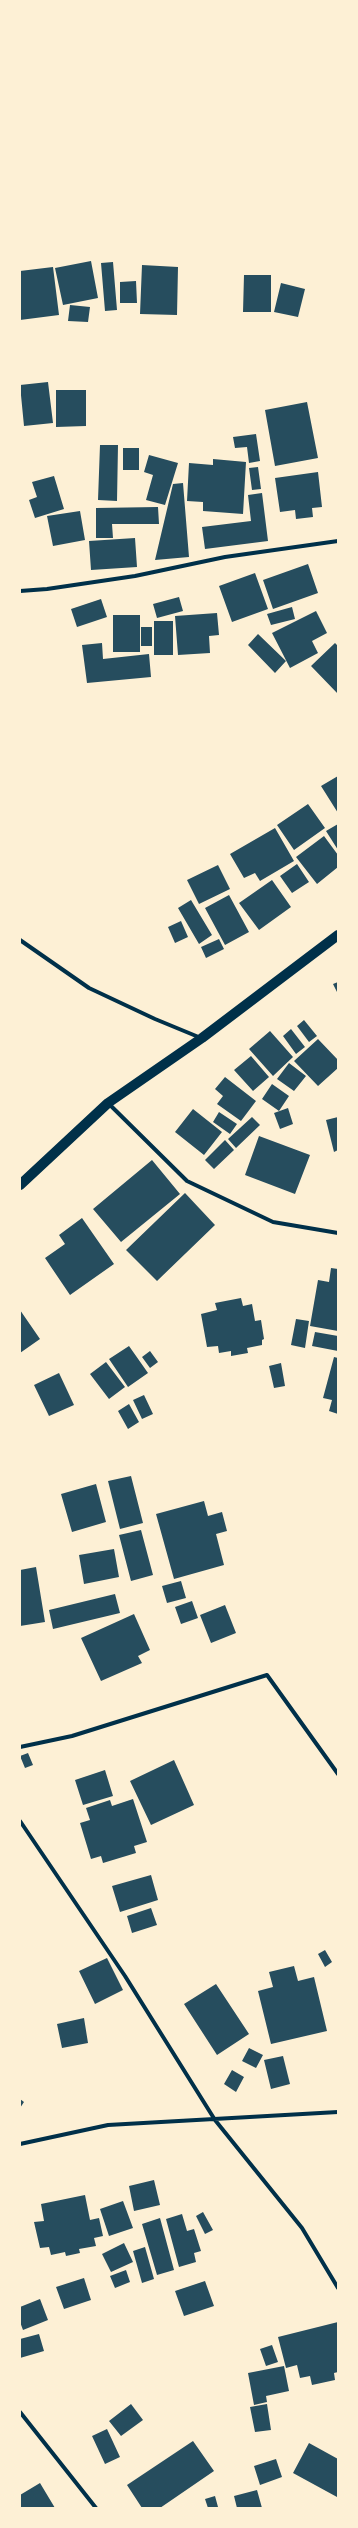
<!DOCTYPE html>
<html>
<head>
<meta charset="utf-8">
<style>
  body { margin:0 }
  #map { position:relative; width:358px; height:2528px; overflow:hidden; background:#fdf0d5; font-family:"Titillium Web",sans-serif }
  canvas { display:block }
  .frame { position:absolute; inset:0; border:21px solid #fdf0d5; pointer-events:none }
</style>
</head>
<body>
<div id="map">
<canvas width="358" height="2528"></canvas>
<div class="frame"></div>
</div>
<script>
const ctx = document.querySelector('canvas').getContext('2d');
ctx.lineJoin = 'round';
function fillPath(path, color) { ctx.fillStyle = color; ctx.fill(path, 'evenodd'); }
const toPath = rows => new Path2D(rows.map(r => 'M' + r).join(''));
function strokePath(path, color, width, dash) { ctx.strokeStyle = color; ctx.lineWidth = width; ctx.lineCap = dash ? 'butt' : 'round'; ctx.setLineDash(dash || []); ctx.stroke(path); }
fillPath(toPath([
  [91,261,98,298,63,305,55,268],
  [113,262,117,310,105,311,101,263],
  [142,265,178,267,177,315,140,314],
  [53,267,59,315,20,320,20,271],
  [244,275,271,275,271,312,243,312],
  [136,281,137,303,120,303,120,282],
  [281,283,305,289,298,317,274,312],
  [70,305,90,307,88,322,68,321],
  [48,382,53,423,24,426,20,385],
  [56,390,86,390,86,426,56,427],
  [307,402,318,458,275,466,265,410],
  [256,434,260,461,249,463,247,447,235,448,233,437],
  [100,445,118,445,117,501,98,500],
  [123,448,139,448,139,470,123,470],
  [149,455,178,463,165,505,146,500,153,475,144,472],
  [213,459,246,462,243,514,203,511,203,502,187,501,189,463,213,465],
  [258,467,261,489,252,490,249,468],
  [318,472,322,507,312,508,313,517,296,519,295,510,280,512,275,478],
  [54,476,64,509,35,518,29,500,37,497,32,482],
  [183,483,189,557,155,560,173,484],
  [262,493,268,541,205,549,202,527,251,521,248,495],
  [158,507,159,524,112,524,113,538,96,538,96,508],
  [80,511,85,540,53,546,47,516],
  [135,538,137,567,91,570,89,541],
  [308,564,318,593,273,609,263,580],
  [255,573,268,609,232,622,219,586],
  [179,597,183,611,157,618,153,604],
  [101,599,107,617,77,627,71,609],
  [292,607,295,619,271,625,267,614],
  [316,611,327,633,312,641,318,653,290,668,272,633],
  [217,613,219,635,209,636,210,653,178,655,175,616],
  [113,615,140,615,140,652,113,652],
  [154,621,173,621,173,655,154,655],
  [141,627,152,627,152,646,141,646],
  [258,634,286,661,275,673,248,645],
  [102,643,103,659,149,654,151,677,87,683,82,645],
  [335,643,338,646,338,694,311,666],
  [338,776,338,813,321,786],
  [308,804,325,828,294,850,277,825],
  [338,824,338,850,326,831],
  [275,828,294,861,260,881,255,873,244,878,230,854],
  [324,836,338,855,338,867,317,884,296,857],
  [297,864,309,882,292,893,280,876],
  [218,865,230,889,199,904,187,880],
  [272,880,291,907,259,930,239,903],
  [229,895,249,932,225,945,205,908],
  [191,900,212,935,199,944,178,908],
  [181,921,188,937,175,943,168,927],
  [219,939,224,949,206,958,201,947],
  [338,982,338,994,333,984],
  [304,1020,317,1036,309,1042,297,1026],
  [291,1029,305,1047,296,1054,283,1036],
  [270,1031,293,1057,273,1076,249,1049],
  [318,1039,338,1060,338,1068,318,1086,294,1061],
  [251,1056,269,1077,253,1091,234,1070],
  [289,1063,306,1076,294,1091,277,1079],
  [225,1077,256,1101,241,1121,217,1104,223,1096,215,1089],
  [272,1084,289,1096,279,1111,262,1099],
  [288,1108,293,1124,280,1129,274,1113],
  [193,1109,222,1132,204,1155,175,1132],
  [219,1112,237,1124,230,1134,213,1122],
  [252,1117,260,1125,236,1148,228,1139],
  [338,1117,338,1150,334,1152,326,1120],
  [259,1136,310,1155,295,1194,245,1175],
  [225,1140,234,1150,214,1169,205,1160],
  [152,1160,180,1194,121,1242,93,1209],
  [185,1193,215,1225,157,1281,126,1250],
  [82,1218,114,1264,70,1295,45,1258,65,1244,59,1235],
  [331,1268,338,1269,338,1331,310,1326,318,1280,329,1282],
  [241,1298,243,1306,252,1304,255,1321,261,1320,264,1339,262,1340,262,1345,247,1348,248,1353,231,1356,231,1351,219,1353,218,1346,207,1347,201,1314,217,1310,215,1303],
  [20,1310,40,1339,20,1353],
  [296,1319,309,1321,305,1348,291,1345],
  [315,1332,338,1336,338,1351,312,1346],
  [129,1346,148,1373,128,1387,109,1359],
  [150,1351,158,1362,150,1368,142,1357],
  [334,1357,338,1358,338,1414,329,1411,332,1400,323,1398],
  [106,1362,125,1387,109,1399,90,1374],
  [281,1363,285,1386,274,1388,269,1366],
  [59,1373,74,1405,49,1416,34,1385],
  [144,1395,153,1414,142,1419,133,1400],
  [129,1404,139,1422,128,1429,118,1411],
  [131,1476,143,1523,120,1529,108,1481],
  [96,1484,106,1522,72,1532,61,1494],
  [204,1501,208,1516,222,1512,227,1531,216,1534,224,1565,174,1579,156,1514],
  [141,1530,153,1575,131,1581,119,1535],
  [114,1549,119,1577,84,1584,79,1555],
  [36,1567,45,1622,20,1626,20,1570],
  [181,1581,186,1598,167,1603,162,1586],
  [115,1594,120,1613,53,1629,49,1610],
  [192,1601,198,1618,181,1624,175,1607],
  [225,1605,236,1633,211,1643,200,1615],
  [134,1614,150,1650,138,1656,142,1663,101,1681,81,1638],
  [28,1753,33,1765,25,1768,20,1756],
  [174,1760,194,1805,151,1825,130,1781],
  [105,1770,113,1796,83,1805,75,1780],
  [133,1799,147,1842,134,1846,136,1853,103,1863,101,1856,91,1859,80,1823,90,1820,86,1808,110,1800,112,1806],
  [151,1875,158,1900,120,1912,112,1886],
  [151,1908,157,1925,132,1933,127,1916],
  [325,1950,332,1962,325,1967,318,1954],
  [107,1958,123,1990,95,2004,79,1971],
  [294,1966,298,1981,314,1977,327,2031,271,2044,258,1991,273,1987,269,1972],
  [216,1984,249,2034,217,2055,184,2004],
  [84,2018,88,2043,62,2048,57,2024],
  [249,2048,263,2055,256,2068,242,2061],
  [283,2056,290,2084,271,2089,264,2060],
  [232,2070,244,2077,236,2092,224,2084],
  [20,2099,24,2102,20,2108],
  [154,2180,160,2205,134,2211,129,2186],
  [85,2195,90,2220,99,2218,103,2236,94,2238,96,2246,79,2249,80,2253,66,2256,65,2252,51,2255,49,2247,40,2248,34,2222,44,2221,41,2204],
  [123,2201,133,2228,109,2236,100,2209],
  [203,2212,213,2230,205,2234,196,2216],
  [182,2214,187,2231,194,2229,201,2251,194,2253,196,2262,179,2267,166,2219],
  [160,2218,174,2270,157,2275,142,2224],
  [124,2243,133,2262,111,2272,102,2254],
  [145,2247,154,2279,142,2283,133,2251],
  [126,2270,130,2282,115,2288,110,2276],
  [84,2278,91,2300,64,2309,56,2287],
  [205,2281,214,2306,184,2316,175,2291],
  [40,2299,48,2320,23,2330,20,2322,20,2307],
  [338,2322,338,2372,334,2373,335,2380,312,2385,310,2376,300,2378,297,2365,286,2368,278,2337],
  [39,2334,44,2351,20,2358,20,2339],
  [272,2345,278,2362,266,2366,260,2349],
  [284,2366,289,2391,266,2396,267,2402,254,2405,248,2373],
  [131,2404,143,2420,121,2436,109,2421],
  [267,2404,271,2430,255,2432,250,2407],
  [107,2429,120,2457,105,2464,92,2436],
  [193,2441,214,2471,160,2508,142,2508,127,2485],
  [309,2443,338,2459,337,2497,293,2473],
  [276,2459,282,2477,260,2485,254,2466],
  [40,2483,55,2508,20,2508,20,2495],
  [257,2490,262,2508,237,2508,234,2496],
  [215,2496,218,2507,208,2508,205,2499]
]), '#264d5e');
strokePath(toPath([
  [20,591,47,589,135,576,225,557,338,541],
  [20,940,89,988,155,1019,201,1038],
  [108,1103,187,1181,273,1222,338,1233],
  [20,1747,72,1736,267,1675,338,1774],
  [20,1821,125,1976,215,2120,302,2228,338,2288],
  [20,2144,108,2125,338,2112],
  [20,2412,96,2508]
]), '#003049', 4);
strokePath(toPath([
  [20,1185,108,1103,202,1038,338,935]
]), '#003049', 10);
</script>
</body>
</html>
